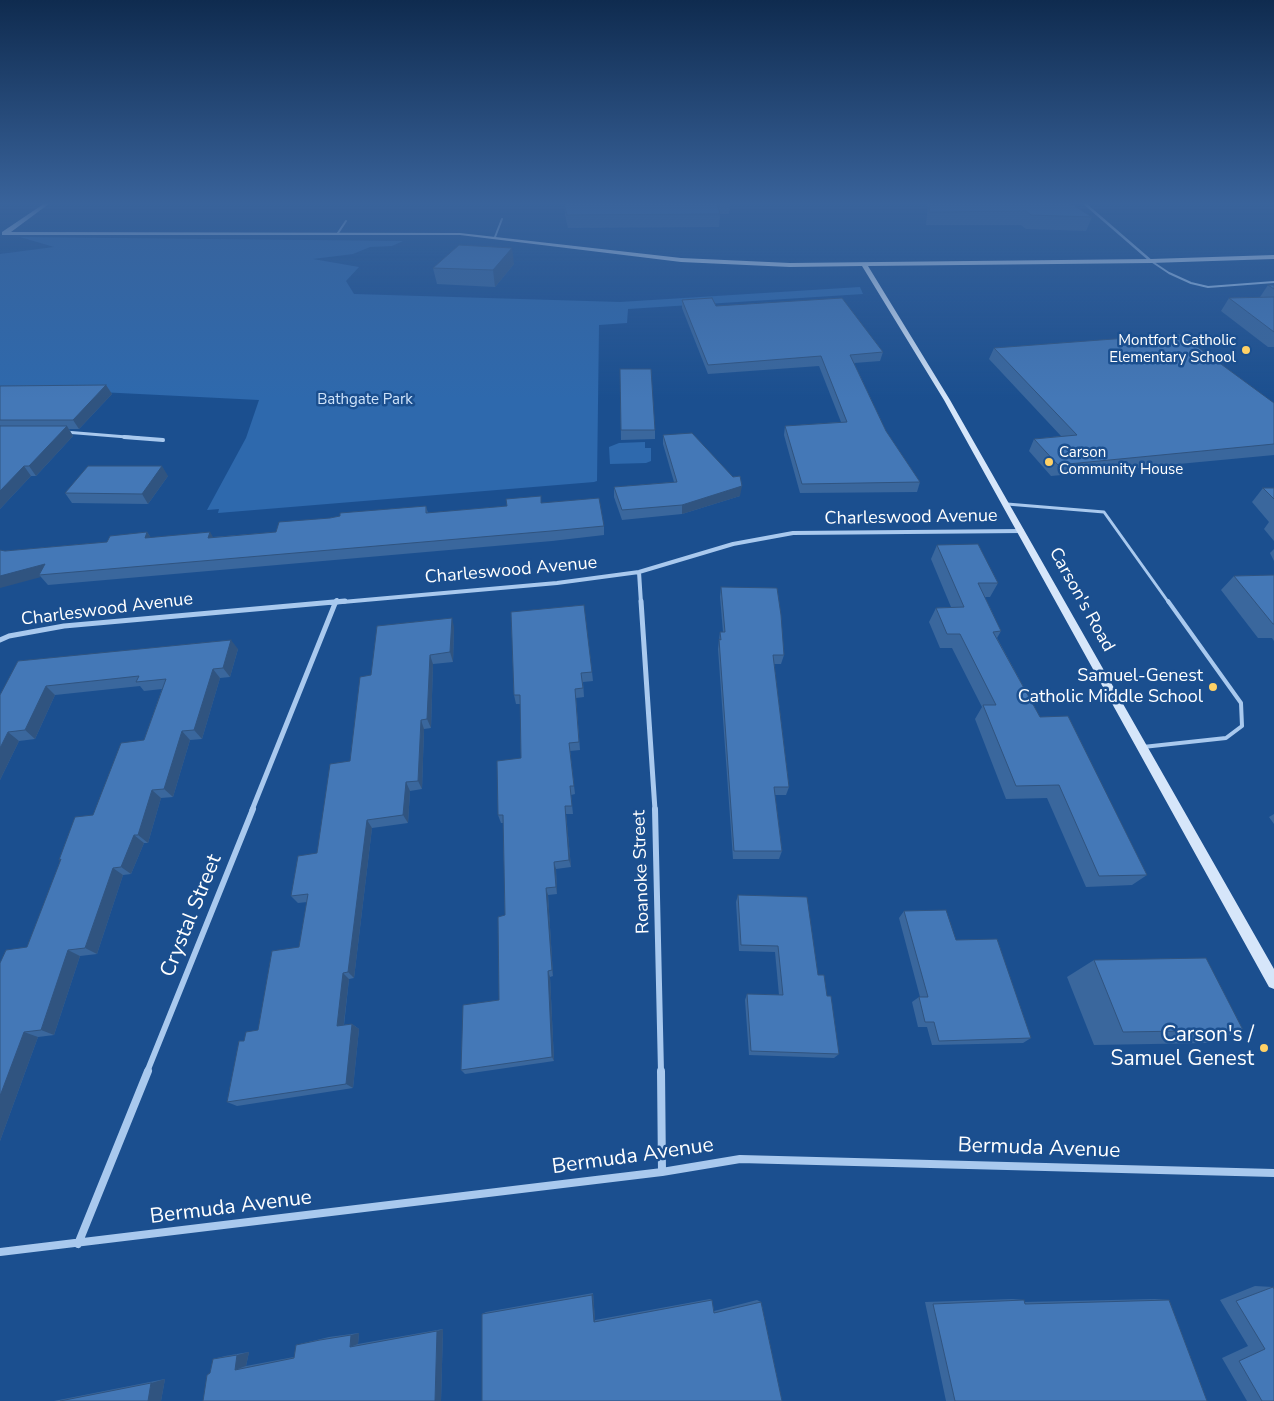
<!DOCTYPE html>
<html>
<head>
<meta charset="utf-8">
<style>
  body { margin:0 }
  canvas { display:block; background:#1b4f8f }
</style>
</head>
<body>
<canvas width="1274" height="1401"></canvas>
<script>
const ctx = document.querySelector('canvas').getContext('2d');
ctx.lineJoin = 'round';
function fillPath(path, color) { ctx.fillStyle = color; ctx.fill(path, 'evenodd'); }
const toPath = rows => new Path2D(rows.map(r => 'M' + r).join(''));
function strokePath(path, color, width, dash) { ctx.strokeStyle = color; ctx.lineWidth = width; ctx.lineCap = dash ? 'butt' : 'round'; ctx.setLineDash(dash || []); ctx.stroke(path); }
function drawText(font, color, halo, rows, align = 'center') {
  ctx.font = font + ' "Nunito Sans",sans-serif'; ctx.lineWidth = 5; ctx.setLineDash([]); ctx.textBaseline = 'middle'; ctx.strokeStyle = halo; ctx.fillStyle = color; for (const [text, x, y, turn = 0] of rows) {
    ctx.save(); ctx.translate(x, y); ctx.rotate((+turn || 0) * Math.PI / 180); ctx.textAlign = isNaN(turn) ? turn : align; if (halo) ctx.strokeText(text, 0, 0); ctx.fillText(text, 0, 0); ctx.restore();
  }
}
fillPath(toPath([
  [20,237,403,241,392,246,370,247,353,254,313,259,359,267,346,281,354,294,620,302,860,287,863,294,628,309,627,323,599,325,597,481,594,482,218,513,219,509,207,510,246,438,259,400,0,387,0,254,54,247],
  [645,442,645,448,651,448,651,461,646,463,610,464,609,447,619,443]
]), '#2e69ad');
strokePath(toPath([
  [338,233,346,221],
  [495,237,502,219],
  [1151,261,1169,273,1191,283,1208,287,1274,282]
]), '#a9c9ee', 2);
strokePath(toPath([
  [1007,504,1104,512,1169,603]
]), '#a9c9ee', 3);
strokePath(toPath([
  [1143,747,1226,738,1242,726,1241,703,1168,601]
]), '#a9c9ee', 4);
strokePath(toPath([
  [1084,203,1151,261]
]), '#a9c9ee', 2.5);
strokePath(toPath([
  [65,432,139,438]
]), '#a9c9ee', 3);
strokePath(toPath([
  [124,437,163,440],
  [639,572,641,603],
  [331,603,557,583,639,572,733,544,793,533,1022,531],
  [336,603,337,600]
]), '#a9c9ee', 4);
strokePath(toPath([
  [641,601,655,810],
  [0,640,9,636,64,626,345,601],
  [252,810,336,601]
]), '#a9c9ee', 5);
strokePath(toPath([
  [655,809,661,1072],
  [147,1072,253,809]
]), '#a9c9ee', 6);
strokePath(toPath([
  [661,1071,662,1172],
  [78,1244,148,1071],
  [0,1252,662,1172,740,1159,1274,1173]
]), '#a9c9ee', 8);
fillPath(toPath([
  [45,203,50,203,11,232,460,233,681,258,790,263,1151,259,1274,255,1274,259,1151,263,868,266,950,400,1274,969,1274,989,1269,987,944,400,862,266,790,267,681,262,460,235,2,235,2,232,45,203]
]), '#d6e6fa');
fillPath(toPath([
  [564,203,730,203,729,214,720,214,719,227,568,228,565,215],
  [928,203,1070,203,1092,217,1086,231,1026,229,1021,225,926,225],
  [514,264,495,287,437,284,433,268],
  [1268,285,1274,285,1274,347,1268,347,1221,311,1229,298,1260,297],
  [682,300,716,306,883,352,880,361,854,363,886,431,920,482,917,492,800,493,784,435,785,426,841,422,819,366,708,374,682,308],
  [994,348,1274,403,1274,455,1051,476,1029,451,1034,439,1061,436,989,359],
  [620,369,655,430,655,439,621,440],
  [106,385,112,394,79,429,69,429,73,436,36,476,31,476,0,509,0,386],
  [663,435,740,496,682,514,622,520,614,497,614,487,674,482,663,444],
  [168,476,148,504,72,503,65,493],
  [1263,488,1274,488,1274,541,1264,529,1269,522,1252,502],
  [542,503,604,526,604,535,552,541,48,585,41,577,5,551,107,542,147,532,151,538,213,537,276,532,330,518,426,506,428,513],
  [937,545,998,583,990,597,985,597,1001,631,997,638,1040,717,1147,875,1132,885,1086,887,1047,798,1006,799,975,719,982,707,952,648,940,648,929,622,936,608,951,607,931,559],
  [1274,549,1274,561,1270,553],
  [1274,575,1274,641,1272,638,1258,638,1221,590,1234,576],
  [721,587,784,655,781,664,774,664,789,787,786,795,775,795,782,851,779,859,733,859,718,649,720,632,723,632,720,597],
  [511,612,592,672,593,681,583,682,584,697,576,698,580,750,570,751,575,794,571,795,573,814,566,814,571,867,556,869,557,894,548,895,553,976,550,977,554,1061,465,1074,461,1070,499,1000,505,915,503,823,501,823,498,815,521,758,520,704,516,704,514,695],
  [454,627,453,662,433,664,431,728,424,729,422,789,410,791,408,823,372,828,354,978,349,979,344,1025,352,1024,359,1029,353,1088,237,1106,227,1102,244,1041,258,1030,299,947,307,902,298,903,291,896,317,853,350,761,371,675],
  [238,649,230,677,220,678,202,739,190,740,173,797,161,798,148,843,144,843,131,874,123,875,97,954,80,956,54,1035,38,1037,0,1141,0,963,27,947,61,861,59,860,93,815,144,740,162,689,144,691,140,686,55,695,35,739,19,741,0,780,0,695,18,661],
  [1274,814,1274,824,1269,817],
  [738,895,818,975,827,996,839,1054,834,1058,749,1055,745,1000,747,994,779,995,775,952,739,951,736,902],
  [904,911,956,940,1031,1038,1023,1043,932,1045,927,1027,918,1027,912,1002,919,997,920,997,899,918],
  [1094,960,1243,1030,1207,1043,1094,1045,1067,977],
  [1255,1286,1273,1287,1274,1401,1247,1401,1222,1358,1248,1346,1220,1300],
  [593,1293,595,1320,710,1299,712,1300,714,1311,757,1300,761,1302,782,1401,482,1314,486,1312],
  [1013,1299,1024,1300,1024,1302,1155,1299,1169,1300,1207,1401,946,1401,925,1302],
  [443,1329,441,1401,210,1373,213,1359,225,1356,249,1352,246,1366,294,1357,296,1345,329,1337,359,1333,358,1344],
  [165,1379,161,1401,54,1401]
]), '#3a679d');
fillPath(toPath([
  [512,248,514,264,495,287,493,270],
  [106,385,112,394,79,429,73,420],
  [67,426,73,436,36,476,29,466],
  [24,466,31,476,0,509,0,491],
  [162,466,168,476,148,504,142,494],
  [742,486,740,496,682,514,682,505],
  [147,532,154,542,145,538],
  [210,532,216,542,208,538],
  [45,564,39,575,41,577,0,588,0,576],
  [452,618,454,627,453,662,450,652],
  [231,640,238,649,230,677,223,668],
  [430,655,433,664,431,728,427,719],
  [213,669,220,678,202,739,194,730],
  [46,686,55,695,35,739,25,730],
  [421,720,424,729,422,789,418,781],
  [182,731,190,740,173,797,164,789],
  [8,732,19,741,0,780,0,748],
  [406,782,410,791,408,823,403,815],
  [152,790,161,798,148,843,138,835],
  [565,806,566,814,571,867,569,860],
  [367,820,372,828,354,978,348,972],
  [134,835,144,843,131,874,121,867],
  [554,862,556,869,557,894,556,887],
  [113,868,123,875,97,954,85,948],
  [546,888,548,895,553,976,552,970],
  [68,950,80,956,54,1035,41,1030],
  [548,971,550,977,554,1061,552,1057],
  [343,973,349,979,343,1031,337,1026],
  [352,1024,359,1029,353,1088,346,1084],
  [24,1032,38,1037,0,1141,0,1096],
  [593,1293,595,1320,594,1322,592,1295],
  [443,1329,441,1401,435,1401,437,1331],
  [359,1333,358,1344,350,1347,351,1335],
  [249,1352,246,1366,235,1370,237,1355],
  [165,1379,161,1401,148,1401,151,1383]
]), '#305480');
const building = toPath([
  [564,203,717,203,720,214,567,215,564,203],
  [930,203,1070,203,1092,217,1031,215,1026,211,929,212,930,203],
  [459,245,512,248,493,270,433,268,459,245],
  [1268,285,1274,285,1274,289,1268,285],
  [1274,297,1274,332,1229,298,1274,297],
  [712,298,716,306,842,298,883,352,850,355,886,431,920,482,802,484,785,426,847,422,821,356,708,365,682,300,712,298],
  [1180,334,1274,403,1274,444,1058,465,1034,439,1077,435,994,348,1180,334],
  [620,369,651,369,655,430,621,430,620,369],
  [106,385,73,420,0,420,0,386,106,385],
  [0,426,67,426,29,466,24,466,0,491,0,426],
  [692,433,733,477,740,476,742,486,682,505,622,510,614,487,677,482,663,435,692,433],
  [88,466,162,466,142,494,65,493,88,466],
  [1263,488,1274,488,1274,499,1263,488],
  [541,496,541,503,599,498,604,526,551,531,39,575,45,564,0,576,0,550,5,551,107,542,110,536,147,532,145,538,210,532,208,538,276,532,279,522,330,518,340,516,340,513,426,506,426,513,507,506,506,499,541,496],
  [978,544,998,583,978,583,1001,631,993,632,1040,717,1068,716,1147,875,1099,876,1059,785,1016,786,983,705,996,705,960,634,947,634,936,608,964,607,937,545,978,544],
  [1274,575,1274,624,1273,624,1234,576,1274,575],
  [721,587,777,588,781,615,784,655,773,655,789,787,774,787,782,851,734,851,719,639,721,640,720,632,725,632,721,587],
  [584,605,592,672,581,673,583,688,575,689,579,742,569,743,574,786,570,786,572,806,565,806,569,860,554,862,556,887,546,888,552,970,548,971,552,1057,461,1070,463,1005,499,1000,498,917,505,915,503,815,498,815,497,761,521,758,520,695,514,695,511,612,584,605],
  [452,618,450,652,430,655,427,719,421,720,418,781,406,782,403,815,367,820,348,972,343,973,337,1026,352,1024,346,1084,227,1102,239,1041,244,1041,246,1032,258,1030,272,951,299,947,308,894,291,896,298,856,317,853,330,764,350,761,360,677,371,675,377,626,452,618],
  [231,640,223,668,213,669,194,730,182,731,164,789,152,790,138,835,134,835,121,867,113,868,85,948,68,950,41,1030,24,1032,0,1096,0,963,6,950,27,947,61,859,59,860,75,817,93,815,121,743,144,740,166,679,136,682,139,676,46,686,25,730,8,732,0,748,0,695,18,661,231,640],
  [738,895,807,897,818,975,824,975,827,996,831,996,839,1054,751,1051,747,994,783,995,778,946,741,945,738,895],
  [946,910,956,940,997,939,1031,1038,939,1041,934,1022,925,1022,919,997,928,997,904,911,946,910],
  [1206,958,1243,1030,1123,1032,1094,960,1206,958],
  [1273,1287,1274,1289,1274,1401,1262,1401,1239,1361,1265,1349,1236,1301,1273,1287],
  [592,1295,594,1322,712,1300,714,1313,761,1302,782,1401,482,1401,482,1314,592,1295],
  [1024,1300,1025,1304,1169,1300,1207,1401,955,1401,933,1304,1024,1300],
  [437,1331,435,1401,203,1401,207,1375,210,1373,213,1359,237,1355,235,1370,294,1358,296,1345,320,1340,351,1335,350,1347,437,1331],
  [151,1383,148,1401,60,1401,151,1383]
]);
fillPath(building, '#4478b7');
strokePath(building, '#305480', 1);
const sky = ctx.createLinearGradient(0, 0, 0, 399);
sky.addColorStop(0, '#0f2b4f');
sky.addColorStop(0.51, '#39639b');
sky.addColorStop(1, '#39639b00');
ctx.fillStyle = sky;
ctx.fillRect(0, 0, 1274, 399);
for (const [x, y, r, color] of [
  [1246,350,5,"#ffd166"],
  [1049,462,5,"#ffd166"],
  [1213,687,5,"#ffd166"],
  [1264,1048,5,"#ffd166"]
]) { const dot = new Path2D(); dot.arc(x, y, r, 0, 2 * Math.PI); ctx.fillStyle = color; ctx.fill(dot); strokePath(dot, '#1b4f8f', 2); }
drawText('15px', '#fff', '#1b4f8f', [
  ["Montfort Catholic",1236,341],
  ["Elementary School",1236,358],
  ["Carson",1059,453,"left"],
  ["Community House",1059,470,"left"]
], 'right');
drawText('15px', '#cfe3fa', '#1b4f8f', [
  ["Bathgate Park",365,400]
]);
drawText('18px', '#fff', '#1b4f8f', [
  ["Charleswood Avenue",911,518,-1],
  ["Charleswood Avenue",511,571,-5],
  ["Carson's Road",1081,600,61],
  ["Charleswood Avenue",107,610,-7],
  ["Roanoke Street",642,872,-92]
]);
drawText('18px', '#fff', '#1b4f8f', [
  ["Samuel-Genest",1203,677],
  ["Catholic Middle School",1203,698]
], 'right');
drawText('21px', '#fff', '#1b4f8f', [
  ["Crystal Street",192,916,-68],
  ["Bermuda Avenue",1039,1149,2],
  ["Bermuda Avenue",633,1157,-8],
  ["Bermuda Avenue",231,1208,-7]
]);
drawText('21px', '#fff', '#1b4f8f', [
  ["Carson's /",1254,1036],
  ["Samuel Genest",1254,1060]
], 'right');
</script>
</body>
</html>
